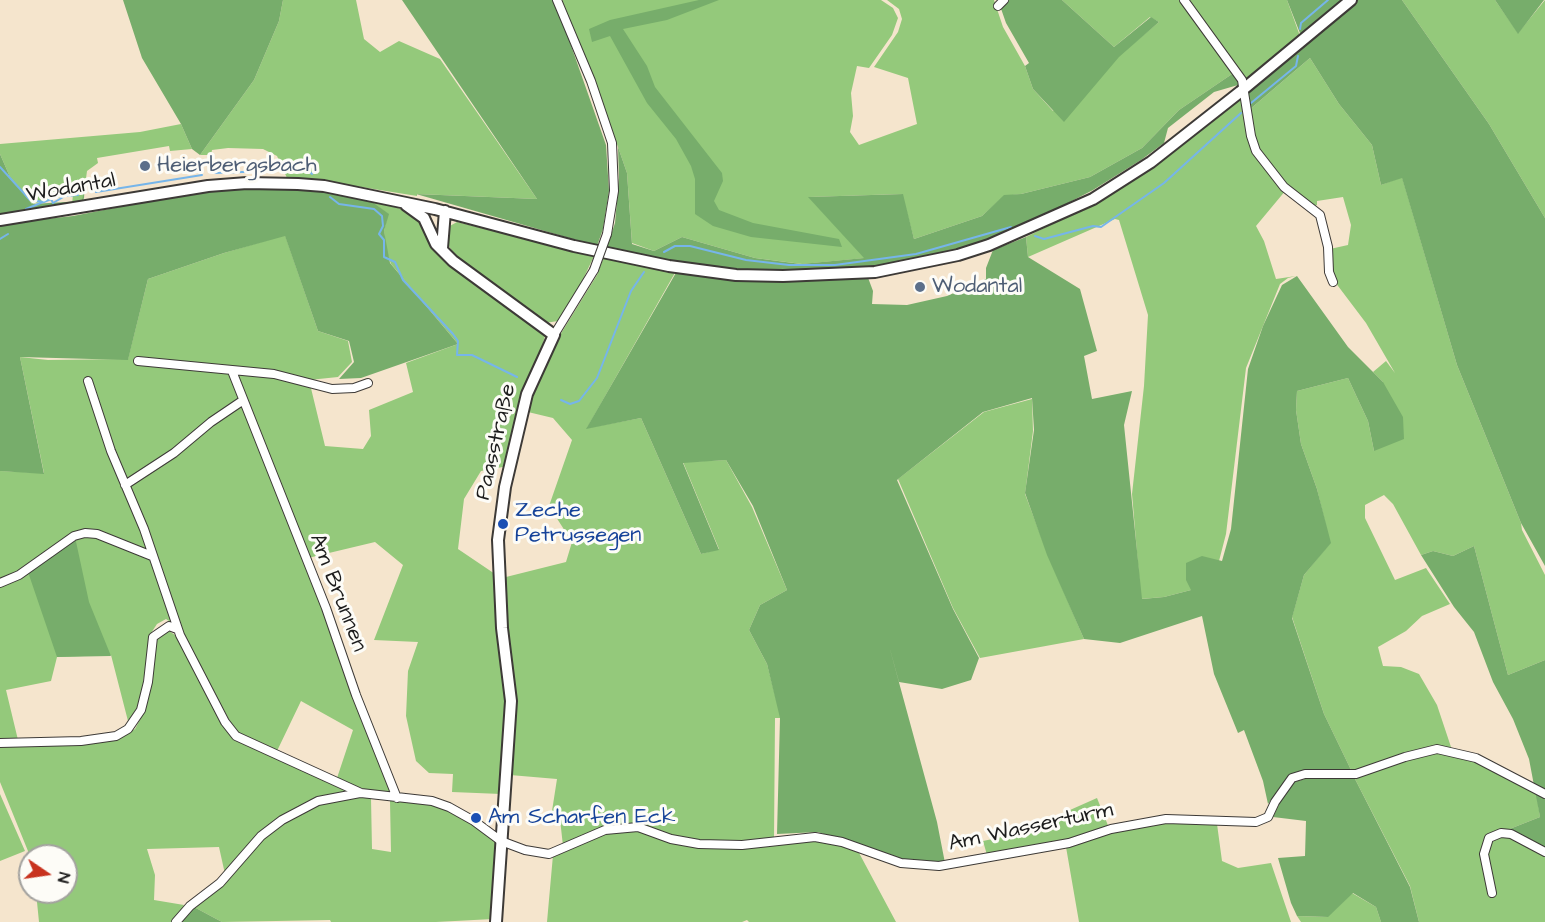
<!DOCTYPE html>
<html>
<head>
<meta charset="utf-8">
<style>
  body { margin:0 }
  #map { position:relative; width:1545px; height:922px; overflow:hidden; background:#f5e5cd; font-family:"Architects Daughter",sans-serif }
  canvas { display:block }
  .north { position:absolute; left:18px; top:844px; width:60px; height:60px; box-sizing:border-box; background:#fdfcf7; border:2px solid #a3a29f; border-radius:50%; rotate:103deg; font-size:16px; font-weight:700; line-height:24px; text-align:center; color:#1c1c1c }
  .north::after { content:''; display:block; margin:auto; width:21px; height:27px; background:#c8321e; clip-path:polygon(50% 0,100% 100%,50% 72%,0 100%) }
</style>
</head>
<body>
<div id="map">
<canvas width="1545" height="922"></canvas>
<div class="north">N</div>
</div>
<script>
const ctx = document.querySelector('canvas').getContext('2d');
ctx.lineJoin = 'round';
function fillPath(path, color) { ctx.fillStyle = color; ctx.fill(path, 'evenodd'); }
const toPath = rows => new Path2D(rows.map(r => 'M' + r).join(''));
function strokePath(path, color, width, dash) { ctx.strokeStyle = color; ctx.lineWidth = width; ctx.lineCap = dash ? 'butt' : 'round'; ctx.setLineDash(dash || []); ctx.stroke(path); }
function drawText(font, color, halo, rows, align = 'center') {
  ctx.font = font + ' "Architects Daughter",sans-serif'; ctx.lineWidth = 6; ctx.setLineDash([]); ctx.textBaseline = 'middle'; ctx.strokeStyle = halo; ctx.fillStyle = color; for (const [text, x, y, turn = 0] of rows) {
    ctx.save(); ctx.translate(x, y); ctx.rotate((+turn || 0) * Math.PI / 180); ctx.textAlign = isNaN(turn) ? turn : align; if (halo) ctx.strokeText(text, 0, 0); ctx.fillText(text, 0, 0); ctx.restore();
  }
}
fillPath(toPath([
  [283,0,356,0,364,39,380,52,399,41,440,59,537,199,417,194,417,196,324,181,287,178,277,156,263,149,228,148,212,150,211,155,200,155,254,80,279,21],
  [562,0,881,0,893,8,898,18,892,35,869,68,857,66,851,93,853,116,850,132,859,145,917,124,908,78,874,67,898,32,902,19,899,9,887,0,994,0,1003,27,1025,66,1033,89,1053,111,1159,22,1150,17,1114,47,1062,0,1183,0,1235,72,1179,110,1142,148,1090,177,1021,194,1004,196,982,216,914,239,902,194,809,197,865,258,802,264,755,258,682,237,654,251,632,243,627,173,600,95],
  [1186,0,1287,0,1300,36,1245,83],
  [1402,0,1495,0,1518,33,1545,0,1545,218,1489,124],
  [1310,58,1339,104,1372,145,1381,185,1402,177,1457,365,1521,523,1522,530,1545,575,1545,660,1508,675,1474,546,1453,556,1433,551,1421,555,1393,504,1384,495,1365,505,1365,518,1395,580,1426,568,1450,604,1422,616,1406,631,1378,647,1383,666,1401,667,1419,674,1437,705,1452,750,1436,747,1352,772,1324,714,1292,617,1304,575,1330,543,1317,489,1301,444,1296,410,1297,391,1348,378,1368,421,1374,451,1383,382,1373,372,1386,361,1395,373,1366,323,1335,282,1330,271,1330,249,1348,245,1351,225,1343,197,1317,201,1317,205,1314,206,1280,181,1258,149,1252,137,1249,110],
  [1241,99,1250,137,1286,190,1256,226,1264,241,1276,279,1296,276,1288,278,1280,284,1246,368,1226,534,1219,561,1191,590,1164,597,1141,599,1132,494,1144,386,1148,315,1119,220,1115,219,1028,257,1026,237,1108,196,1152,167],
  [181,124,192,149,170,151,169,146,97,158,98,163,87,171,83,201,72,205,73,194,32,204,10,177,0,154,0,144,140,132],
  [367,198,404,210,422,222,430,241,445,261,545,336,508,466,481,471,464,499,458,549,495,574,508,703,501,794,452,792,453,774,429,773,416,761,406,716,408,671,418,642,374,640,403,565,375,542,308,558,393,795,360,788,337,778,353,730,301,701,277,751,235,731,181,629,166,619,157,624,151,633,142,689,137,708,128,721,111,655,57,657,51,681,6,690,18,740,0,740,0,471,44,473,20,357,48,360,128,359,148,279,224,253,285,235,318,331,348,341,352,362,338,377,309,380,325,446,363,449,371,436,369,410,413,392,406,363,458,344,391,264,386,250,384,231,388,214],
  [457,222,594,256,579,288,558,321,545,323,457,258,446,242,448,227],
  [605,254,676,271,587,428,641,418,701,554,719,549,683,462,726,460,752,507,787,590,760,605,749,630,767,664,781,718,775,718,774,839,743,843,700,843,672,837,640,825,620,824,601,829,563,846,560,819,552,811,557,779,510,775,502,578,566,562,572,542,549,506,572,440,553,418,528,412,533,389,560,335,597,275],
  [1032,399,1033,431,1025,494,1048,555,1084,639,980,658,953,608,898,479,984,412],
  [169,631,175,635,225,727,350,790,349,793,282,817,225,874,219,847,147,849,155,875,154,900,184,905,174,922,39,922,36,892,66,892,66,856,30,856,0,782,0,746,99,742,121,737,135,729,145,710,154,643,162,632],
  [1437,752,1475,760,1536,790,1540,817,1507,830,1545,853,1545,922,1419,922,1410,886,1354,777],
  [0,794,25,851,0,861],
  [355,795,371,798,372,849,391,852,390,801,419,802,439,806,466,820,494,840,496,844,493,919,436,922,331,922,330,920,222,922,194,907,262,838,282,822,319,802],
  [1097,798,1109,828,1070,840,987,855,983,841,1016,834],
  [1179,821,1217,824,1222,861,1238,868,1271,863,1291,922,1079,922,1066,847,1119,830],
  [638,829,699,846,815,838,840,844,858,851,896,922,749,922,747,920,742,922,547,922,553,855,604,832],
  [1352,893,1376,907,1381,922,1301,922,1297,916,1327,917]
]), '#94c97b');
fillPath(toPath([
  [123,0,283,0,279,21,254,80,200,155,192,149,181,124,142,58],
  [402,0,555,0,606,145,609,191,603,229,597,246,416,194,537,199],
  [699,0,719,0,667,20,623,29,647,66,655,87,722,173,723,181,714,201,719,210,753,223,839,239,842,247,751,237,713,226,695,214,695,179,691,166,676,139,647,103,610,36,592,42,589,29,610,20],
  [998,0,1062,0,1114,47,1151,17,1159,22,1119,57,1064,122,1033,89,1025,66,1029,63,1006,23],
  [1287,0,1402,0,1489,124,1545,218,1545,566,1521,523,1457,365,1402,178,1381,185,1372,145,1339,104,1310,58,1249,110,1246,94,1305,46],
  [1495,0,1544,0,1518,34],
  [1235,72,1241,83,1238,85,1214,92,1168,128,1164,143,1141,160,1093,190,1037,219,970,246,874,268,808,275,724,271,606,250,615,223,619,178,618,147,627,173,632,244,654,251,682,237,755,258,801,264,864,258,808,197,903,194,914,239,982,216,1004,195,1021,194,1090,177,1142,148,1179,110],
  [0,154,10,177,32,204,82,201,85,184,84,198,81,204,0,216],
  [245,188,328,191,367,198,389,214,384,231,390,263,458,344,361,378,339,379,354,362,349,341,318,331,285,236,224,253,148,279,128,360,20,357,44,474,0,471,0,224,73,216,181,195],
  [1026,237,1028,257,1080,289,1097,351,1084,356,1092,399,1132,391,1124,425,1142,599,1164,597,1191,590,1186,580,1186,563,1202,556,1222,561,1231,529,1248,369,1263,326,1282,285,1297,276,1348,347,1383,382,1403,417,1404,439,1374,451,1368,421,1348,378,1297,391,1296,410,1301,444,1317,489,1331,543,1304,575,1292,618,1324,714,1352,772,1290,775,1268,804,1263,781,1244,730,1238,733,1214,674,1202,616,1120,643,1084,639,1047,555,1025,493,1034,430,1032,398,983,412,897,480,953,609,979,658,971,680,942,689,899,682,888,642,937,822,945,863,902,861,818,832,777,834,780,718,767,664,749,630,760,605,787,590,753,506,726,460,683,463,719,550,701,554,641,418,586,429,677,271,867,275,873,291,872,304,907,305,947,296,986,279,986,268,993,250],
  [75,537,89,602,111,656,57,657,28,572],
  [1474,546,1508,675,1545,660,1545,850,1507,830,1540,817,1529,759,1513,719,1493,682,1474,632,1454,607,1421,555,1433,551,1453,556],
  [1354,777,1410,887,1419,922,1381,922,1376,907,1353,893,1328,917,1297,916,1291,903,1278,858,1305,856,1306,821,1273,817,1286,790,1294,782,1305,779],
  [194,907,222,922,179,922]
]), '#77ad6b');
strokePath(toPath([
  [1300,29,1301,23,1328,0],
  [1251,103,1296,66,1298,56],
  [0,167,30,200,44,202,51,199,53,203,65,196,78,195],
  [288,171,310,172,312,174],
  [213,173,272,171],
  [96,192,202,175],
  [330,197,339,204,374,209,382,216,383,226,379,234,384,240,384,257,395,262,403,280,453,334,458,341,457,355,472,355,517,377],
  [26,209,43,202],
  [1035,236,1044,239,1093,226,1101,227,1164,183,1241,113],
  [0,239,8,234],
  [664,252,675,246,690,246,746,260,789,265,835,265,916,254,1011,227],
  [561,400,570,404,579,401,597,378,631,291,644,272]
]), '#76b5ea', 2);
const street = toPath([
  [557,0,591,81,612,143,614,191,607,234],
  [1184,0,1242,80,1251,136,1256,151,1284,187,1320,215,1328,247,1329,272,1333,282],
  [998,6,1004,0],
  [554,335,594,270],
  [138,361,274,374,332,389,354,388,368,383],
  [232,371,326,608,356,695,397,798],
  [88,381,111,451,144,529,180,635,225,722,236,736,361,793,432,801,449,807,474,821,501,841,525,850,549,854,605,830,638,827,671,839,699,844,742,845,815,837,842,842,901,863,939,866,1069,843,1111,829,1166,819,1256,822,1268,817,1275,802,1292,778,1305,774,1356,774,1405,757,1437,749,1476,758,1545,794],
  [125,485,174,453,211,422,242,401],
  [0,583,19,575,74,536,85,533,97,534,152,556],
  [0,743,81,741,116,736,128,729,141,710,148,682,153,637,169,626,177,629],
  [1492,893,1484,854,1489,838,1501,833,1511,834,1545,852],
  [176,922,190,906,220,883,261,836,282,820,318,801,360,793]
]);
const secondary = toPath([
  [406,205,424,218,436,244,453,261,554,335,527,394,505,487,498,540,502,628,511,701,496,922],
  [0,220,208,186,247,183,298,184,324,186,435,209,574,246,669,266,736,275,783,276,875,272,958,255,989,245,1093,199,1151,162,1240,92,1351,0],
  [442,248,445,211]
]);
strokePath(street, '#3d3a37', 10);
strokePath(secondary, '#3d3a37', 14);
strokePath(street, '#fff', 8);
strokePath(secondary, '#fff', 10);
const streetBridge = toPath([
  [594,270,607,234]
]);
strokePath(streetBridge, '#3d3a37', 10, []);
strokePath(streetBridge, '#fff', 8);
for (const [x, y, r, color] of [
  [145,166,6,"#5c6f8a"],
  [920,287,6,"#5c6f8a"],
  [503,524,6,"#1a4fb4"],
  [476,818,6,"#1a4fb4"]
]) { const dot = new Path2D(); dot.arc(x, y, r, 0, 2 * Math.PI); ctx.fillStyle = color; ctx.fill(dot); strokePath(dot, '#fdfcf7', 2); }
drawText('22px', '#4e5e75', '#fdfcf7', [
  ["Heierbergsbach",157,166],
  ["Wodantal",932,287]
], 'left');
drawText('22px', '#1c1c1c', '#fdfcf7', [
  ["Wodantal",71,189,-10],
  ["Paasstraße",497,442,-77],
  ["Am Brunnen",337,593,69],
  ["Am Wasserturm",1031,828,-12]
]);
drawText('22px', '#164399', '#fdfcf7', [
  ["Zeche",515,511],
  ["Petrussegen",515,536],
  ["Am Scharfen Eck",488,818]
], 'left');
</script>
</body>
</html>
